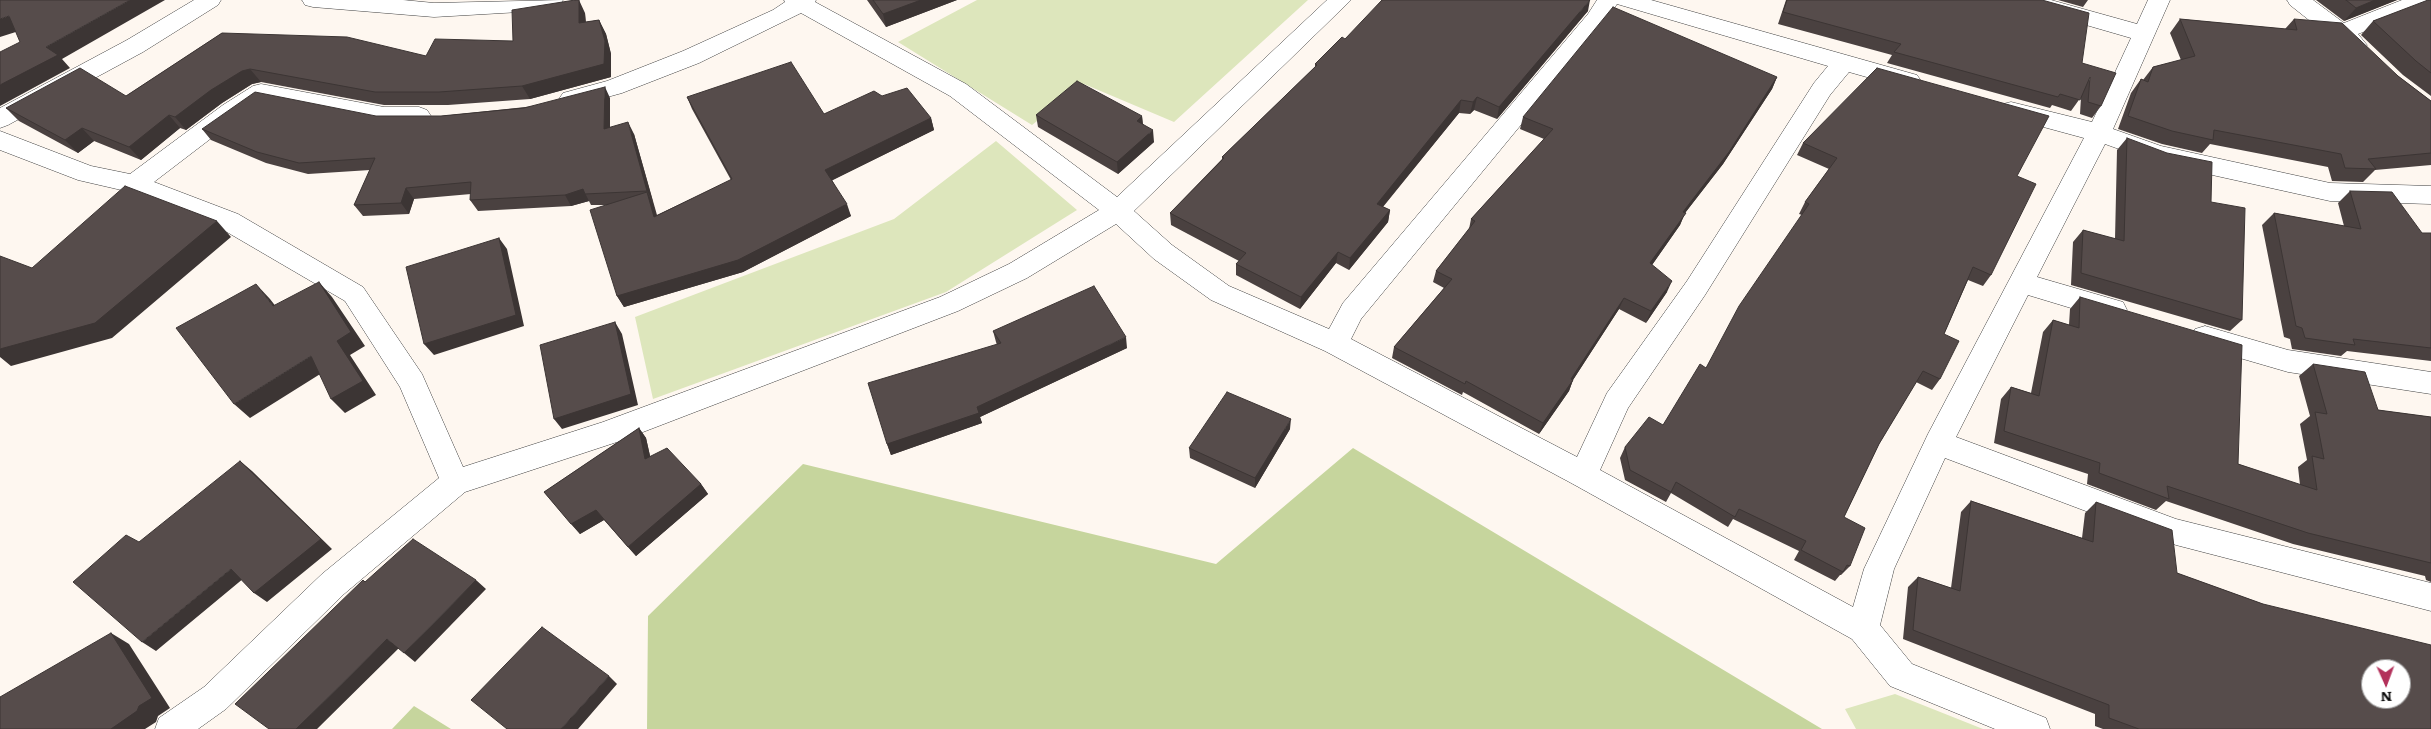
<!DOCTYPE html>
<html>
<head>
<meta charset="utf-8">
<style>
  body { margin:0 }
  #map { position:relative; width:2431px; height:729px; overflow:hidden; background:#fef7f0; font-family:Literata,serif }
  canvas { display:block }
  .north { position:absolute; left:2361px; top:659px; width:50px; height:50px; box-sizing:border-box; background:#fff; border:1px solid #9f9f9f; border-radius:50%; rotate:178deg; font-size:14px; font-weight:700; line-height:20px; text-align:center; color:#0e0e0e }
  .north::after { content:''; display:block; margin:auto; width:18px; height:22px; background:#b3315b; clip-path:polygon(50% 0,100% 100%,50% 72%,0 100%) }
</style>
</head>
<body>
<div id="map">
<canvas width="2431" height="729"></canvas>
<div class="north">N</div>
</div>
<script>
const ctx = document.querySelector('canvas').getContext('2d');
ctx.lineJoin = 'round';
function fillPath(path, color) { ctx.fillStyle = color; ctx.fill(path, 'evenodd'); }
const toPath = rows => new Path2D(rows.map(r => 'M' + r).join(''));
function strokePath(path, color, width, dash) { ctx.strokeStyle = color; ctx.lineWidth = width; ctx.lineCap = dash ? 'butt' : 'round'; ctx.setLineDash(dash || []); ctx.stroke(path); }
fillPath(toPath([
  [977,0,1308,0,1174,122,1084,84,1032,125,898,42],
  [996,141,1077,210,946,292,653,399,635,317,894,219],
  [1895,694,1983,729,1856,729,1845,709]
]), '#dde6bc');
fillPath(toPath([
  [1353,448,1822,729,647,729,648,616,803,464,1216,564],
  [414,706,451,729,392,729]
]), '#c6d59d');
const street = toPath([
  [194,0,221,0,218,5,143,52,8,125,0,128,0,108,127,40,194,0],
  [302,0,403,0,434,3,563,0,560,5,520,12,434,17,313,7,305,5,302,0],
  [784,0,816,0,815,2,966,84,1117,197,1327,0,1351,0,1134,211,1172,245,1229,286,1329,329,1343,303,1588,14,1597,0,1651,0,1917,75,1921,81,1917,87,1909,89,1849,72,1830,95,1705,295,1628,408,1600,470,1853,607,1864,569,1928,434,2084,138,2003,116,1999,110,2003,104,2011,102,2092,122,2131,38,2017,5,2014,0,2051,0,2137,24,2148,0,2170,0,2113,129,2161,146,2330,183,2431,186,2431,204,2330,201,2158,163,2105,144,2037,277,2123,302,2127,310,2123,318,2114,321,2028,295,1956,437,2176,519,2431,583,2431,611,2176,545,1945,458,1894,569,1880,625,1912,664,2046,718,2050,729,1995,729,1890,686,1852,639,1573,484,1325,351,1211,300,1154,259,1116,224,1027,278,958,311,617,442,465,492,344,594,226,709,198,729,155,729,159,718,204,687,322,574,439,478,400,387,345,301,220,228,130,192,78,180,0,150,0,131,91,166,130,174,223,105,253,86,261,84,384,107,419,107,427,110,431,116,427,122,419,125,384,125,264,101,239,117,154,182,238,214,363,287,422,374,463,467,603,422,940,297,1009,264,1099,210,950,96,801,13,699,63,622,93,571,107,563,105,559,99,563,93,607,81,683,51,773,10,785,2,784,0],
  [1617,4,1828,66,1814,83,1687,281,1607,393,1577,457,1351,339,1361,319,1604,24,1617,4],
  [2287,0,2313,0,2344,23,2402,0,2431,0,2431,5,2358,34,2367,45,2364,51,2356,53,2348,51,2290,5,2287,0],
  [2205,326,2288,350,2431,372,2431,394,2288,372,2195,345,2191,337,2195,329,2205,326]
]);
strokePath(street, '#414141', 1);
fillPath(street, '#fff');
fillPath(toPath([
  [867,0,957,0,886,27],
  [1786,0,2042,0,2082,63,2101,106,2092,118,2080,114,2081,97,2071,111,2052,105,2050,108,1887,63,1892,55,1778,24],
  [2058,0,2088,0,2083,7],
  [2316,0,2397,0,2344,21],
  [2431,0,2431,96,2403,75,2361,35,2373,21],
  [1588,11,1497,119,1474,110,1470,114,1459,113,1383,207,1390,210,1388,222,1349,270,1336,263,1300,309,1236,275,1236,264,1239,261,1171,225,1170,213,1222,159,1222,157,1315,67,1315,64,1345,39],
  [585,13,586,22,599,20,606,34,611,54,611,77,530,99,448,105,384,105,261,82,252,84,222,103,186,130,180,128,141,160,94,141,78,153,19,121,6,108,126,96,222,33,426,56,513,41],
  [2180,19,2285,29,2294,19,2398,76,2431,101,2431,165,2375,170,2363,182,2332,181,2328,167,2210,144,2202,153,2162,144,2118,129,2131,93,2141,79,2143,80,2153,67,2181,60,2170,33],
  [1777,77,1772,89,1723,164,1685,213,1680,225,1652,265,1667,292,1646,323,1619,309,1573,380,1569,391,1539,434,1463,392,1462,395,1392,358,1394,347,1444,288,1433,282,1436,271,1469,229,1471,219,1544,139,1520,129,1523,117],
  [882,96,931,118,934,130,832,180,851,216,743,272,624,307,617,296,606,205,591,205,589,201,571,206,478,211,470,200,471,194,414,199,409,214,363,216,354,205,370,170,308,174,266,163,211,140,202,129,376,116,441,116,610,98,610,127,634,134,657,215,731,180,692,109,687,97,824,114],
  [1036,115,1142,116,1143,124,1154,142,1118,174,1038,127],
  [2127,138,2211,202,2242,320,2230,331,2071,285,2073,242,2083,230,2115,239,2117,150],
  [1803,143,2017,176,1991,275,1983,286,1968,280,1944,334,1940,379,1932,390,1916,382,1879,444,1844,517,1850,566,1841,575,1840,575,1835,581,1794,560,1799,551,1733,519,1728,527,1671,493,1666,502,1625,480,1620,458,1625,447,1663,425,1706,368,1802,215,1799,214,1805,202,1829,169,1797,155],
  [2350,191,2422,233,2431,233,2431,361,2347,351,2341,356,2292,349,2290,339,2284,337,2262,225,2274,213,2344,226,2338,203],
  [2080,297,2238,464,2300,485,2298,467,2307,460,2300,424,2310,416,2299,376,2313,364,2378,410,2431,417,2431,582,2426,580,2425,576,2293,544,2166,501,2156,510,2087,484,2088,474,1994,443,2001,399,2011,387,2031,393,2043,332,2053,320,2069,325,2070,309],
  [993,331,1127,348,980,417,982,423,891,455,887,444,997,345,996,342],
  [639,428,646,438,650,456,701,484,708,494,636,556,604,520,580,534,544,492],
  [1290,429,1255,488,1190,458,1189,448],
  [1971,501,2082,538,2085,513,2096,502,2177,573,2263,604,2431,729,2103,729,2095,726,2095,714,1903,639,1908,587,1918,577,1951,588,1961,512]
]), '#4a4140');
fillPath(toPath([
  [130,0,165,0,62,59,70,68,0,106,0,85,46,47],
  [579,0,585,13,586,36,579,23],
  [921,0,957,0,886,27,883,14],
  [1590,0,1588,11,1586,13,1497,119,1499,107],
  [2375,0,2397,0,2344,21,2356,8],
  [9,16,22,30,0,37,0,19],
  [599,20,606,34,611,54,611,77,530,99,522,86],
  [250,69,261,82,252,84,222,103,186,130,175,117,211,90,242,71],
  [1777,77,1772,89,1723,164,1685,213,1680,225,1645,275,1650,263,1683,212],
  [605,87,610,98,610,140,604,129],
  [1477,97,1474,110,1470,114,1473,102],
  [1461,100,1459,113,1375,216,1377,204],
  [169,115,180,128,141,160,129,147],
  [1142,116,1143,129,1137,121],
  [931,118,934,130,829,182,825,170],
  [628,122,634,134,653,202,647,191],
  [82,128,94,141,78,153,65,140],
  [1153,130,1154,142,1118,174,1117,162],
  [406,188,414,199,409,214,401,203],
  [583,189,589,201,571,206,565,195],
  [647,192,653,203,660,228,654,217],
  [847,204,851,216,743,272,624,307,617,296],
  [1390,210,1388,222,1349,270,1350,258],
  [217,221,231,237,112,338,11,366,0,357,0,349],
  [499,238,507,249,524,326,434,355,424,344],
  [1338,252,1336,263,1300,309,1301,297],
  [1672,281,1667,292,1646,323,1651,311],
  [319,282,332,297,365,346,350,355,376,395,345,413,331,399,337,341],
  [256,284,270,299,287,321,273,306],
  [1624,298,1619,309,1571,383,1573,380,1569,391,1539,434,1543,423],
  [615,322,622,334,638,405,562,429,554,419],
  [1126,337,1127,348,980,417,982,423,891,455,887,444,977,407],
  [311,356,325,371,250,418,234,404],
  [1291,419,1290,429,1255,488,1255,478],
  [639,428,646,438,653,469,645,459],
  [240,461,252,471,332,549,267,602,254,593],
  [701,484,708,494,636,556,628,547],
  [596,510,604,520,580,534,571,524],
  [231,569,244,578,156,651,142,642],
  [476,580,486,589,415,662,404,653],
  [111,633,129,644,170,708,158,716,156,722,145,729,111,729],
  [387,639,399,648,317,729,296,729],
  [609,676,617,684,578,729,561,729]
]), '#3c3534');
const building = toPath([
  [0,0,130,0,46,47,58,55,0,85,0,52,20,42,9,16,0,19,0,0],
  [575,0,579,0,579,23,599,20,605,41,604,64,522,86,439,92,375,92,250,69,242,71,211,90,175,117,169,115,129,147,82,128,65,140,6,108,80,68,126,96,222,33,347,37,426,56,435,39,513,41,512,10,575,0],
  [873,0,921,0,883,14,873,0],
  [1382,0,1590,0,1499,107,1477,97,1473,102,1461,100,1377,204,1390,210,1350,258,1338,252,1301,297,1236,264,1246,253,1170,213,1224,158,1222,157,1317,65,1315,64,1342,37,1345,39,1382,0],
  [1787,0,2042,0,2089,13,2082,63,2116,73,2101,106,2088,102,2090,77,2080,100,2060,94,2058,97,1894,52,1901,44,1783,12,1787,0],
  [2346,0,2375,0,2356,8,2346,0],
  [2428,0,2431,0,2431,73,2416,61,2373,21,2428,0],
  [1613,7,1777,77,1729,152,1683,212,1686,213,1650,263,1672,281,1651,311,1624,298,1571,379,1573,380,1543,423,1466,381,1465,384,1394,347,1452,279,1436,271,1475,221,1471,219,1553,129,1523,117,1613,7],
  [2180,19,2297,30,2294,19,2342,23,2398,76,2431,101,2431,153,2368,159,2376,169,2345,168,2341,154,2214,130,2213,140,2172,131,2128,116,2141,79,2148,82,2153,67,2195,56,2180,19],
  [791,62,824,114,874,91,882,96,907,88,931,118,825,170,847,204,738,260,617,296,590,210,647,192,654,217,732,179,687,97,791,62],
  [1877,68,2049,116,2017,176,2036,184,1991,275,1973,267,1944,334,1959,341,1940,379,1923,371,1879,444,1844,517,1865,528,1850,566,1847,565,1843,572,1801,550,1806,541,1739,509,1735,517,1676,482,1671,492,1630,470,1625,447,1649,417,1663,425,1700,364,1706,368,1739,306,1809,204,1805,202,1837,158,1803,143,1877,68],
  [1077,81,1142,116,1137,121,1153,130,1117,162,1036,115,1077,81],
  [605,87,604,129,628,122,647,191,585,194,583,189,565,195,470,200,471,182,406,188,401,203,354,205,375,158,299,163,257,152,202,129,255,92,376,116,441,116,524,108,605,87],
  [2127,138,2167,153,2212,162,2211,202,2245,208,2242,320,2081,273,2083,230,2124,241,2127,138],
  [125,186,217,221,95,323,0,349,0,256,32,268,125,186],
  [2350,191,2392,192,2422,233,2431,233,2431,348,2353,339,2355,345,2305,338,2302,328,2296,326,2274,213,2361,229,2350,191],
  [499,238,516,315,424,344,406,267,499,238],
  [319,282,351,332,337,341,363,381,331,399,311,356,234,404,176,328,256,284,273,306,319,282],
  [1094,286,1126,337,977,407,979,413,887,444,868,383,1001,343,993,331,1094,286],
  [2080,297,2242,345,2238,464,2317,490,2312,456,2324,459,2315,412,2327,414,2313,364,2365,372,2378,410,2431,417,2431,563,2308,533,2167,486,2169,499,2099,473,2100,463,2004,431,2011,387,2039,396,2053,320,2079,328,2080,297],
  [615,322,631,394,554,419,540,345,615,322],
  [1227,392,1291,419,1255,478,1189,448,1227,392],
  [639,428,645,459,667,448,701,484,628,547,596,510,571,524,544,492,639,428],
  [240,461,321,539,254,593,231,569,142,642,73,582,126,535,139,542,240,461],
  [1971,501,2093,542,2096,502,2172,530,2177,573,2263,604,2431,645,2431,729,2139,729,2109,718,2109,705,1913,630,1918,577,1960,591,1971,501],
  [2371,669,2401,669,2401,699,2371,699,2371,669],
  [413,539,476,580,404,653,387,639,296,729,269,729,235,704,363,580,365,582,413,539],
  [542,627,609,676,561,729,507,729,471,700,542,627],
  [111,633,152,698,139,706,137,711,111,729,0,729,0,697,111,633]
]);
fillPath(building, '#564c4b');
strokePath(building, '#3c3534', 1);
</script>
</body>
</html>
